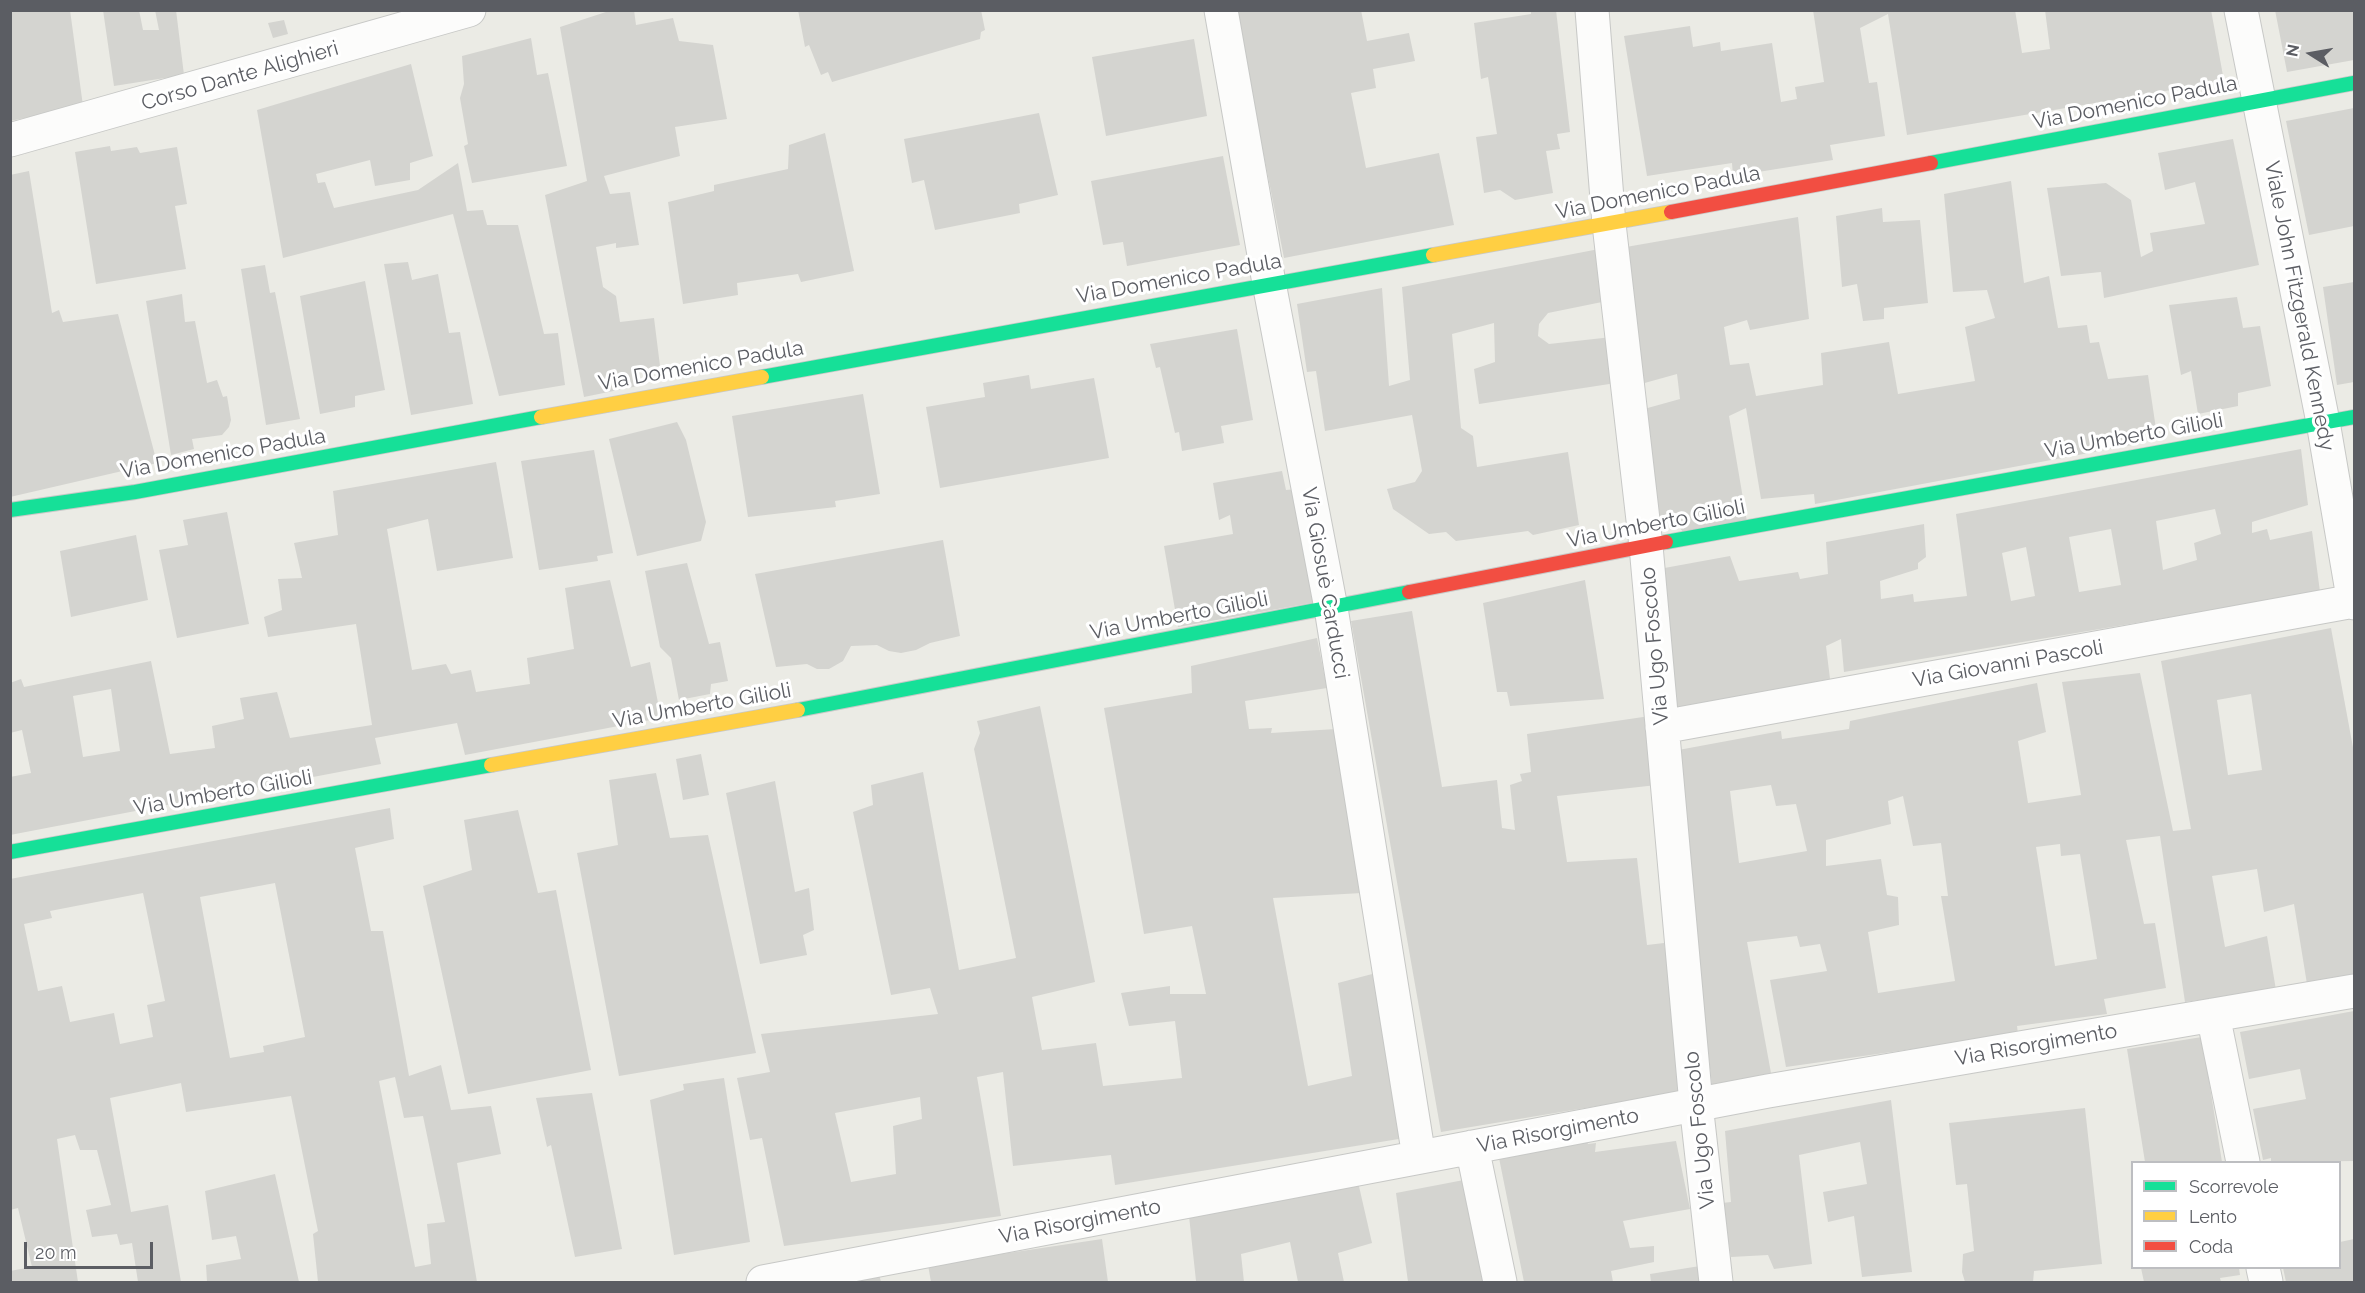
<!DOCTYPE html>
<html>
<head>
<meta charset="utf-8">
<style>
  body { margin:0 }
  #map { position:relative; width:2365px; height:1293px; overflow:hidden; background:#ebebe5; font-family:Raleway,sans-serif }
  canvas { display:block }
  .frame { position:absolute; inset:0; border:12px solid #5b5d63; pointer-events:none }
  .legend { position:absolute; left:2131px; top:1161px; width:210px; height:108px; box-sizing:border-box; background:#fff; border:2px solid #bdbec1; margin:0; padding:8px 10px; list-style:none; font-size:18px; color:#5b5d63 }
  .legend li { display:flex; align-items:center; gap:12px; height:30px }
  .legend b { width:30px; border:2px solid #bdbec1 }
  .north { position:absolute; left:2281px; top:24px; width:60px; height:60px; -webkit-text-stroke:4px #fff; paint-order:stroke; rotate:281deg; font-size:16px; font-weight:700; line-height:24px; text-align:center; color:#5b5d63 }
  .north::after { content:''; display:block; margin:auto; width:21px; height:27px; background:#5b5d63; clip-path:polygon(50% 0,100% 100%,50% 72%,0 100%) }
  .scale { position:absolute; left:24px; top:1242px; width:129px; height:27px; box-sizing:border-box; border:3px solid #5b5d63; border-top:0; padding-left:8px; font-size:18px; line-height:21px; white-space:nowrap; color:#5b5d63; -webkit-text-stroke:4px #fff; paint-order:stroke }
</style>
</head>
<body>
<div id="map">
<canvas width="2365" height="1293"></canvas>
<div class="frame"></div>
<ul class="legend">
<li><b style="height:8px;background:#16e098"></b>Scorrevole</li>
<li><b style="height:8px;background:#ffcf43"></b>Lento</li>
<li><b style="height:8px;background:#f24e42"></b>Coda</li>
</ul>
<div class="north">N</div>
<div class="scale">20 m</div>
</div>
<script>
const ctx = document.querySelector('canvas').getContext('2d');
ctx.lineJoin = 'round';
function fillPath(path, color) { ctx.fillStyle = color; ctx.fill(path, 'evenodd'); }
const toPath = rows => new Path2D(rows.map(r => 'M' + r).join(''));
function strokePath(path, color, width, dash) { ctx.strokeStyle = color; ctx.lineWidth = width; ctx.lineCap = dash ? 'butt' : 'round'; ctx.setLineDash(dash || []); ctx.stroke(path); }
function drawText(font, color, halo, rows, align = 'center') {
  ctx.font = font + ' Raleway,sans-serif'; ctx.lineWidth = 6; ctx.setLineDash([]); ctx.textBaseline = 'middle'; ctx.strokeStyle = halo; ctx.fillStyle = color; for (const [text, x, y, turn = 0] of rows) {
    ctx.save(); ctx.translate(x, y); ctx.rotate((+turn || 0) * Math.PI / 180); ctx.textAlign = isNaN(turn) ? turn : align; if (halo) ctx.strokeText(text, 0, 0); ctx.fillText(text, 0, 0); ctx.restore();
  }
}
fillPath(toPath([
  [10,10,70,10,83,106,10,121],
  [103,10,139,10,143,30,159,30,155,10,176,10,184,75,114,86],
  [612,10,634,10,636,25,673,18,679,41,713,45,727,119,675,127,680,156,604,176,610,194,630,192,639,245,616,248,616,243,596,247,603,287,616,296,620,322,654,318,660,366,635,371,638,386,584,397,545,195,587,181,560,27],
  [798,10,981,10,985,30,981,32,980,39,832,82,828,72,821,75,809,45,805,47],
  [1248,10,1361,10,1367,41,1409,33,1415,61,1373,69,1376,88,1351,93,1366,168,1439,153,1454,225,1284,258,1236,13],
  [1531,10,1556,10,1570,132,1557,134,1560,149,1546,151,1553,193,1515,200,1500,190,1484,193,1476,137,1497,134,1488,77,1481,79,1474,23,1531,14],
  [1813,10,2015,10,2022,53,2050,49,2045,10,2211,10,2224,81,1907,135,1888,14,1860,28,1869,83,1877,82,1885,136,1830,145,1833,160,1733,176,1732,163,1647,176,1624,36,1690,26,1693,47,1720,42,1721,51,1772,43,1781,102,1797,99,1795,87,1824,82],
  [2275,10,2354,10,2354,60,2287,72],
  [284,20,288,34,273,38,268,23],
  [531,38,537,75,548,73,567,166,472,183,464,146,468,144,460,98,464,84,462,56],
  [1194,39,1207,116,1106,136,1092,57],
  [411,64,433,156,410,163,410,180,375,186,370,160,316,174,318,183,325,182,334,208,418,190,458,163,467,211,483,210,487,225,518,225,544,334,558,333,565,385,499,396,453,214,283,258,257,110],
  [2354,108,2354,226,2309,235,2286,121],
  [1039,113,1058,195,1019,204,1020,213,935,230,924,180,912,183,904,139],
  [825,133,854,271,801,282,798,274,737,283,738,295,683,304,668,202,714,191,714,185,788,169,789,145],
  [2233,139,2259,265,2104,298,2101,272,2061,276,2047,188,2106,183,2131,200,2141,257,2153,251,2150,233,2205,224,2195,182,2165,190,2158,153],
  [110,146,111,151,137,147,140,153,177,147,187,204,175,206,186,269,96,284,75,152],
  [1223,156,1240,245,1127,266,1123,242,1103,245,1091,181],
  [29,171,52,313,59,310,63,322,118,314,157,463,10,497,10,175],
  [2011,181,2024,283,2049,276,2058,328,2087,325,2090,343,2099,342,2108,379,2148,375,2156,429,2134,434,2137,444,1815,504,1814,494,1761,499,1746,408,1729,416,1747,522,1683,532,1676,523,1660,521,1644,409,1680,399,1677,374,1641,384,1626,247,1798,217,1809,319,1750,330,1747,320,1724,327,1730,365,1749,363,1756,396,1823,385,1821,353,1889,342,1898,394,1975,381,1965,327,1995,318,1987,290,1953,292,1944,194],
  [1882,208,1883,222,1920,220,1928,303,1884,308,1884,319,1863,321,1857,284,1842,287,1836,216],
  [1599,249,1607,301,1548,313,1539,324,1538,336,1549,344,1612,337,1616,383,1479,404,1474,369,1495,362,1494,323,1452,334,1461,428,1473,436,1477,467,1568,452,1579,525,1533,535,1528,531,1456,541,1446,532,1429,534,1393,509,1387,489,1415,482,1422,471,1412,415,1325,431,1316,371,1307,372,1297,304,1382,288,1389,386,1410,380,1402,287],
  [408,262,412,280,438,274,449,333,460,332,473,404,411,415,384,264],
  [265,265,270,293,275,292,300,419,266,425,241,269],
  [365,281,385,390,355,396,355,407,320,414,300,296],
  [2354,282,2354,382,2337,385,2323,287],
  [182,294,185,322,195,321,207,383,217,380,223,397,227,396,231,420,229,427,222,435,192,439,194,449,171,455,146,301],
  [2237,297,2243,328,2260,326,2271,386,2238,393,2238,406,2198,414,2191,371,2181,375,2169,305],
  [1237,329,1253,420,1221,426,1224,443,1182,451,1179,432,1175,433,1160,367,1156,368,1150,344],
  [1029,375,1031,389,1094,378,1109,458,940,488,926,407,985,397,983,383],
  [863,394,880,494,835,501,836,507,748,517,732,416],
  [677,422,686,440,706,522,701,541,637,556,609,439],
  [2301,449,2308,505,2252,522,2252,533,2267,529,2270,540,2312,531,2320,592,1844,672,1841,639,1826,646,1830,679,1673,710,1659,569,1730,556,1739,581,1798,572,1800,579,1828,574,1826,542,1924,524,1926,557,1918,563,1918,569,1880,581,1881,599,1913,594,1914,602,1967,596,1956,514],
  [2215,509,2221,534,2194,543,2197,560,2163,570,2156,521],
  [2111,529,2121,585,2079,592,2069,537],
  [2026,547,2035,596,2011,601,2002,553],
  [594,450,613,553,597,556,598,561,539,570,521,461],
  [496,462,513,558,437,571,428,519,387,529,412,670,446,664,451,674,471,670,476,692,530,684,527,658,574,649,565,588,610,580,631,667,650,662,661,718,465,755,457,723,375,738,381,764,10,835,10,777,31,773,22,730,10,733,10,683,21,679,24,687,151,661,170,754,215,748,212,726,244,719,240,698,277,692,290,738,372,725,356,624,268,637,264,617,282,610,278,579,302,578,294,543,338,535,333,491],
  [111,689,120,751,83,757,73,696],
  [1282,471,1286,490,1297,489,1316,602,1178,627,1164,546,1233,534,1230,515,1219,520,1213,483],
  [227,512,249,624,177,638,159,550,188,545,183,520],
  [136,535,148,600,71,617,60,551],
  [943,540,960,636,930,643,916,650,901,653,889,651,877,645,851,646,843,661,829,669,817,669,807,664,776,667,755,574],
  [687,563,709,644,720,642,728,681,711,684,710,694,679,700,671,658,660,647,645,571],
  [1585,580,1604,699,1510,706,1507,692,1497,692,1483,603],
  [1412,611,1442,787,1497,780,1502,828,1515,830,1510,785,1522,781,1520,774,1531,772,1527,734,1650,716,1657,785,1557,796,1567,862,1637,858,1647,945,1664,943,1687,1091,1441,1132,1351,621],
  [2331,628,2354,753,2354,974,2307,984,2294,904,2264,912,2257,869,2212,876,2225,947,2267,936,2276,990,2185,1002,2160,836,2126,840,2144,924,2155,923,2166,988,2104,999,2107,1014,2017,1026,2018,1034,1786,1067,1770,980,1827,971,1820,944,1800,947,1797,936,1747,942,1771,1073,1712,1086,1673,751,1781,731,1782,739,1849,729,1850,721,2037,683,2046,732,2018,741,2028,803,2081,795,2062,682,2140,673,2173,831,2191,829,2161,661],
  [2251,694,2262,770,2228,775,2217,700],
  [1771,785,1776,806,1796,804,1807,851,1739,863,1730,791],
  [1903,796,1913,846,1941,843,1948,896,1941,896,1955,981,1878,993,1868,932,1899,925,1898,897,1887,895,1881,859,1826,866,1826,840,1891,824,1888,801],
  [2060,844,2061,856,2080,854,2097,959,2055,966,2036,847],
  [1317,638,1327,688,1245,701,1249,729,1272,728,1271,733,1336,729,1362,893,1273,898,1308,1086,1352,1076,1338,983,1376,973,1405,1138,1115,1185,1111,1155,1013,1166,1003,1072,977,1077,1001,1216,784,1246,762,1138,750,1140,737,1078,770,1072,761,1034,938,1014,930,988,891,995,853,812,873,805,871,785,923,772,959,970,1016,958,974,749,980,733,977,721,1040,706,1095,982,1032,997,1042,1050,1096,1043,1103,1086,1182,1078,1175,1021,1129,1026,1121,993,1170,986,1170,994,1206,994,1192,926,1144,934,1104,708,1192,693,1191,666],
  [920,1097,922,1119,893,1126,896,1174,851,1182,835,1113],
  [701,754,709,795,683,800,676,759],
  [656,773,670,838,708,835,756,1053,619,1076,577,853,618,845,609,780],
  [775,781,795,892,809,888,814,930,803,935,807,955,760,964,726,793],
  [390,808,394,839,355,848,371,931,383,931,409,1076,441,1065,451,1110,491,1106,501,1154,457,1163,477,1282,318,1282,313,1234,318,1231,291,1096,186,1112,181,1083,110,1098,131,1212,168,1205,181,1282,138,1282,132,1243,120,1245,117,1234,92,1237,86,1210,111,1205,97,1150,80,1150,75,1135,57,1139,78,1282,10,1282,10,1271,32,1267,18,1208,10,1210,10,879],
  [275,883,305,1037,263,1046,264,1052,230,1058,200,897],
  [143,893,165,1001,147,1005,153,1037,120,1044,114,1013,70,1022,62,986,38,991,24,924,52,918,50,911],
  [395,1077,404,1118,423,1116,445,1222,427,1224,431,1264,415,1267,379,1081],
  [518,810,538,893,556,890,591,1070,468,1094,423,886,472,870,464,820],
  [2354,1011,2354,1161,2271,1162,2271,1158,2263,1160,2253,1109,2306,1099,2300,1069,2249,1079,2240,1032],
  [2202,1037,2222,1162,2145,1162,2127,1049],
  [724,1078,750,1242,674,1255,650,1100,684,1090,683,1084],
  [592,1093,622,1249,575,1257,551,1145,547,1147,536,1098],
  [1891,1100,1912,1272,1862,1277,1854,1216,1828,1222,1823,1192,1867,1184,1860,1142,1799,1155,1812,1264,1774,1269,1768,1255,1731,1257,1722,1203,1731,1202,1725,1131],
  [2085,1108,2102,1264,2034,1271,2033,1282,1965,1282,1962,1272,1963,1254,1974,1251,1967,1184,1956,1185,1949,1123],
  [1587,1141,1588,1144,1596,1143,1595,1152,1676,1141,1690,1209,1623,1221,1630,1248,1654,1246,1654,1262,1611,1271,1613,1282,1524,1282,1499,1158],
  [275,1174,299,1282,207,1282,206,1265,241,1259,236,1236,212,1240,205,1191],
  [1469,1179,1487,1282,1408,1282,1396,1193],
  [1358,1182,1372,1243,1338,1253,1344,1282,1298,1282,1290,1242,1241,1254,1244,1282,1192,1282,1196,1281,1189,1216],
  [1102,1239,1108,1282,931,1282,928,1265],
  [2354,1239,2354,1282,2286,1282,2283,1268,2340,1268,2340,1242],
  [1700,1266,1702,1282,1651,1282,1650,1274],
  [2141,1268,2239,1268,2240,1275,2220,1278,2221,1282,2144,1282],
  [879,1274,881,1282,840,1282]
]), '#d4d4d0');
const street = toPath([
  [1221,10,1269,283,1331,608,1419,1157],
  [1592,10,1609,224,1646,546,1696,1104,1716,1282],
  [2241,10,2323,422,2354,603],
  [10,140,469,10],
  [1662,727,2354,601],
  [2213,1015,2243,1162],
  [1472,1147,1500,1282],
  [2263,1268,2266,1282],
  [763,1282,1768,1091,2354,991]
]);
const fast = toPath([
  [1931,163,2354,83],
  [762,377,1433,255],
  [10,510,135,492,541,417],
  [1666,542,2354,417],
  [798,710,1409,592],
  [10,852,491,765]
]);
const slow = toPath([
  [1433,255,1671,212],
  [541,417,762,377],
  [491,765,798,710]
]);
const jam = toPath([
  [1671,212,1931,163],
  [1409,592,1666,542]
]);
strokePath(street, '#c7c8c6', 35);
strokePath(fast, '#c8c8c7', 16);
strokePath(slow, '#c8c8c7', 16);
strokePath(jam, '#c8c8c7', 16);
strokePath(street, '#fcfcfb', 33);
strokePath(fast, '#16e098', 14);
strokePath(slow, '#ffcf43', 14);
strokePath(jam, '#f24e42', 14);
drawText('21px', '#5b5d63', '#fff', [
  ["Corso Dante Alighieri",240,76,-16],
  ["Via Domenico Padula",2135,103,-11],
  ["Via Domenico Padula",1658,193,-11],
  ["Via Domenico Padula",1179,279,-10],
  ["Viale John Fitzgerald Kennedy",2299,306,79],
  ["Via Domenico Padula",701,366,-10],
  ["Via Umberto Gilioli",2134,436,-10],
  ["Via Domenico Padula",223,454,-10],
  ["Via Umberto Gilioli",1656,524,-11],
  ["Via Giosuè Carducci",1325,583,80],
  ["Via Umberto Gilioli",1179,616,-11],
  ["Via Ugo Foscolo",1655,646,-95],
  ["Via Giovanni Pascoli",2008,664,-10],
  ["Via Umberto Gilioli",702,706,-10],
  ["Via Umberto Gilioli",223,793,-10],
  ["Via Risorgimento",2036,1045,-10],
  ["Via Ugo Foscolo",1700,1130,-96],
  ["Via Risorgimento",1558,1131,-11],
  ["Via Risorgimento",1080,1222,-11]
]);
</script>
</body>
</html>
